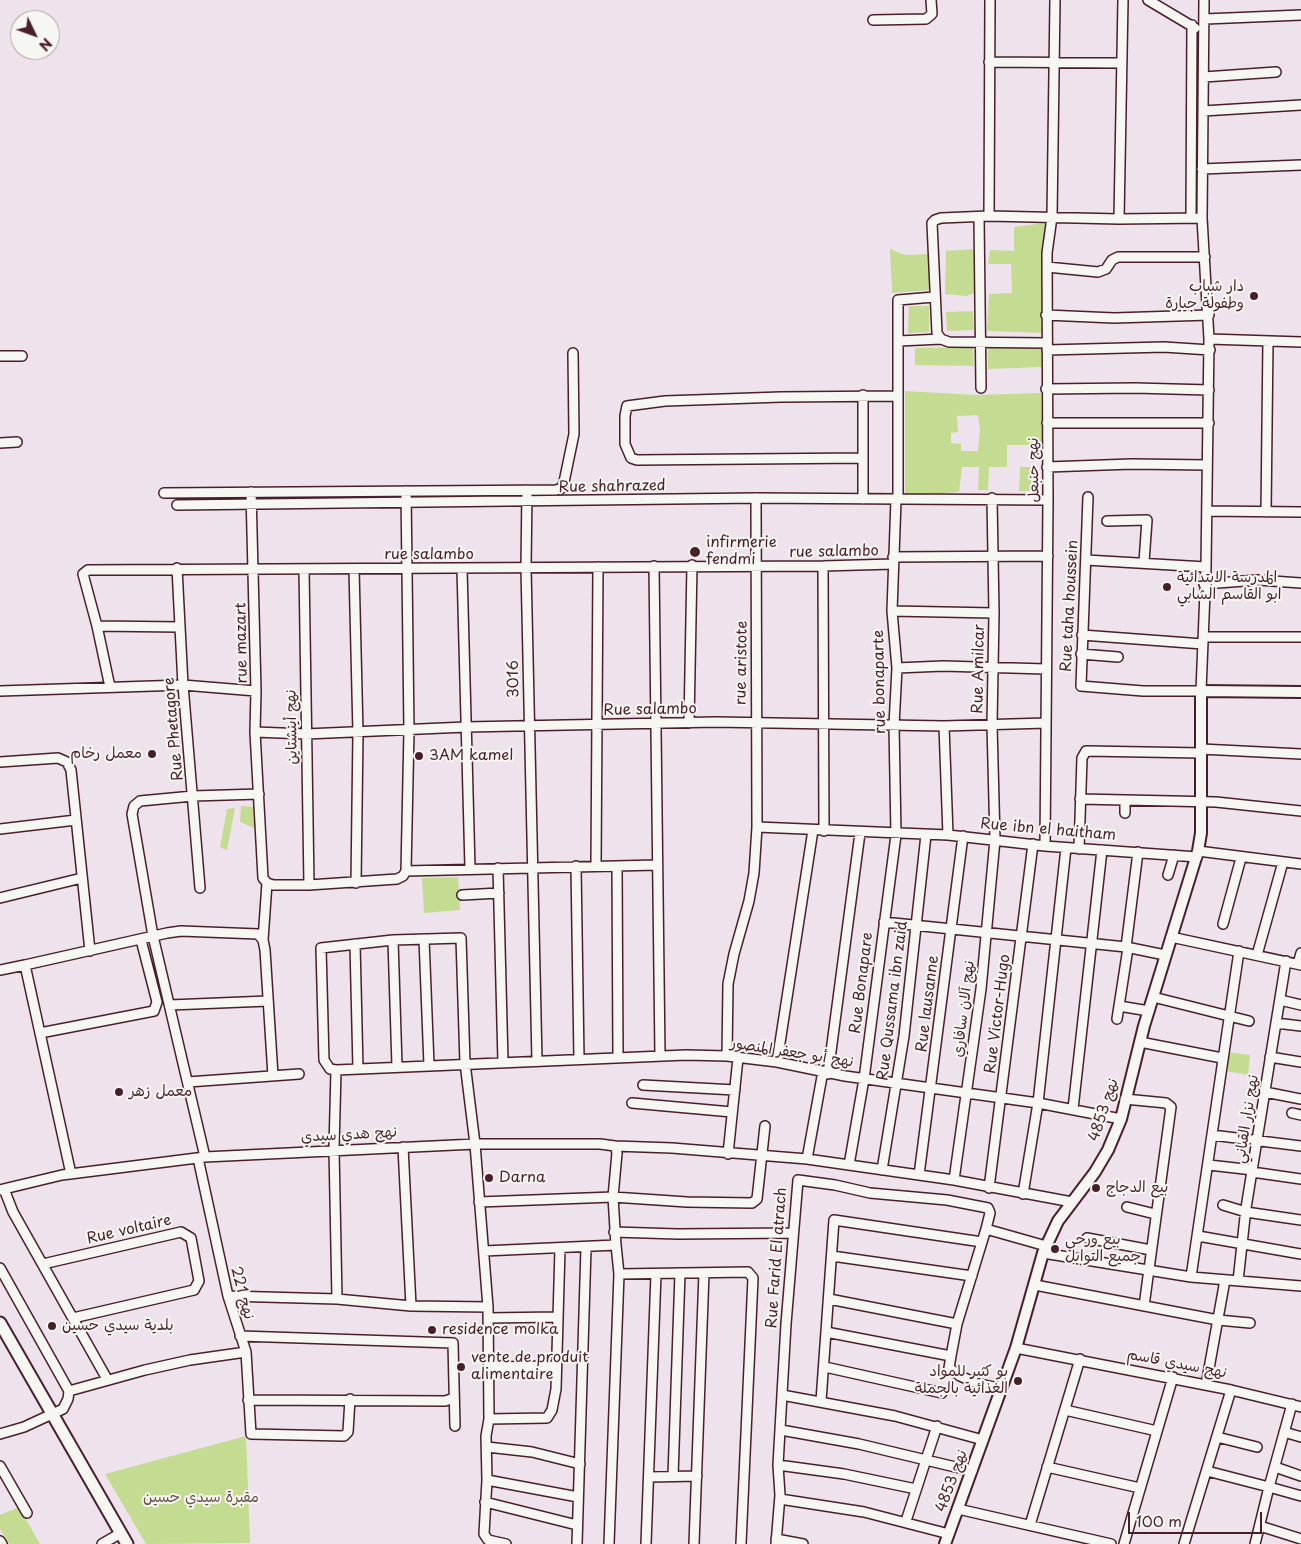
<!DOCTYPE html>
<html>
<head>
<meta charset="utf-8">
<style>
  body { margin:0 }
  #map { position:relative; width:1301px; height:1544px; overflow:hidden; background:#eee2ec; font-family:"Playpen Sans",sans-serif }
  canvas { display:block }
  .north { position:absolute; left:10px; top:10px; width:50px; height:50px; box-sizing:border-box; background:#f6f6f2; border:1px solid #b1a0a2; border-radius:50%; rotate:132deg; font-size:14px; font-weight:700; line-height:20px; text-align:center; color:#4a1f2b }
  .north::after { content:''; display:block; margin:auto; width:18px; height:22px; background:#4a1f2b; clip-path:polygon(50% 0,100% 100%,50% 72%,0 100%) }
  .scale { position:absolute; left:1128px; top:1512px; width:134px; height:22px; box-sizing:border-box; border:2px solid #4a1f2b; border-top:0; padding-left:6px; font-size:15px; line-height:18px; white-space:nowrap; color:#4a1f2b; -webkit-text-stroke:4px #f6f6f2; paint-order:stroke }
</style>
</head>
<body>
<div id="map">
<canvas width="1301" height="1544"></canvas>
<div class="north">N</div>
<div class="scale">100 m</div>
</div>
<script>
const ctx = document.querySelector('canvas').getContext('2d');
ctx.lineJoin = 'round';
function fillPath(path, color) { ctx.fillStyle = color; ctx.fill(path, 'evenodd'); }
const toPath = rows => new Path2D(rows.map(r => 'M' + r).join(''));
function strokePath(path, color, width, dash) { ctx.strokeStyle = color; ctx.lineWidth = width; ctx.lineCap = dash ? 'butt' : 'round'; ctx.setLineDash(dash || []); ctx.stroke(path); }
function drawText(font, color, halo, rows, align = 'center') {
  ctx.font = font + ' "Playpen Sans","Playpen Sans Arabic",sans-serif'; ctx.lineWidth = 4; ctx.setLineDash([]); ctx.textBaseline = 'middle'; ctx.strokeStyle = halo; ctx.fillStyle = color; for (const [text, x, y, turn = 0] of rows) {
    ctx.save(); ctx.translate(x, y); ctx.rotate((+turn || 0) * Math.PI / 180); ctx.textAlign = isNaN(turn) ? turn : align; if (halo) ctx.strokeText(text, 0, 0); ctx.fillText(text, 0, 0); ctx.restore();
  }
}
fillPath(toPath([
  [1045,223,1044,333,987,331,989,294,1012,293,1011,264,988,264,990,250,1014,251,1014,227],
  [890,249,905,255,929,254,929,290,892,293],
  [975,249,974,293,967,296,945,294,946,251],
  [909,306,929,306,929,332,908,333],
  [973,311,974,330,947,331,946,312],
  [988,345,1043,345,1042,367,988,369],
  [973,347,974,366,915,365,915,348],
  [905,391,976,395,1041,393,1043,445,1007,445,1007,467,989,467,988,490,978,490,979,467,962,467,959,492,905,496],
  [978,415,980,430,978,451,961,451,961,444,951,443,951,433,958,432,957,416],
  [1020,467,1037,467,1038,491,1019,491],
  [241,806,255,807,254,828,240,822],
  [235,808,227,850,220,847,227,809],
  [458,877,460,910,424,913,422,878],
  [1228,1052,1250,1055,1248,1075,1226,1071],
  [246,1436,250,1543,146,1544,105,1474],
  [19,1507,40,1544,9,1544,0,1529,0,1515]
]), '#c4dc92');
const minor = toPath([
  [990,0,989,216,1119,219,1202,218,1204,0],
  [1148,0,1195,28],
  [1205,19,1301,15],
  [873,20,926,19,932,14,931,0],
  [989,62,1121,63],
  [1204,77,1276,72],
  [1203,111,1301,105],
  [1202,169,1301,165],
  [989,216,941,218,935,220,932,223,937,333,941,339,949,342,1046,343],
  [979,217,981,388],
  [1191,217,1192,25],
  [1202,218,1209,339],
  [1119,219,1123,0],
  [1047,267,1098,272,1106,269,1112,260,1118,257,1205,257],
  [1046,315,1114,318,1209,315],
  [899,341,941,339],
  [1047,350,1164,347,1210,350],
  [0,356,22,356],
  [1046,389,1135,388,1209,390],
  [1047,423,1209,423],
  [0,443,17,442],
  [862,458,637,460,631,458,625,444,625,416,627,406,665,401,781,397,898,396],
  [1047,467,1132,464,1207,465],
  [527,490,526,568,537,1061],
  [251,492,256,691,255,732,263,878,267,883,273,885,309,885,397,879,403,876,406,871,409,731,406,491],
  [164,493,556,490,562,488,564,482,574,434,573,353],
  [1088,497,1081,686,1143,691,1201,691,1206,567,1209,339,1301,342],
  [756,498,757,827],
  [863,499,863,395],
  [898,500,898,300,934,297],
  [177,505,756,498,1048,500],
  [1207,511,1301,512],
  [1266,512,1268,341],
  [1107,521,1147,520,1144,562],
  [893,557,1048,556],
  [1086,560,1206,567],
  [654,566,660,1056],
  [823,566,824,831],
  [177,568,183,685,200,888],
  [304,569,309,885],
  [354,569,358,733,356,883],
  [462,569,470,868],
  [1204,584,1258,580,1301,583],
  [892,611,994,613],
  [97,626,180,627],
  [1082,635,1203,644],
  [1204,637,1301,637],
  [1081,654,1118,657],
  [897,668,943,666,1046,669],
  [110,687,97,626,83,574,88,570,823,566,893,564],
  [0,691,183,685,256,691],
  [689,723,692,565],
  [944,726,948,835],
  [255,732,306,734,466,727,716,722,944,726,1046,723],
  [1201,749,1301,754],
  [0,762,58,758,67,762,71,770,90,951],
  [1080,799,1216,802,1301,811],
  [1125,813,1125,801],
  [0,829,76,820],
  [1045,846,1048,500,1047,253,1052,217,1055,0],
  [1079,849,1082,758,1086,751,1202,753],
  [1198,851,1301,864],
  [576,866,579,1059],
  [596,866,598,567],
  [617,866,618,1058],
  [498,868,503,1062],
  [406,871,657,865],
  [1168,875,1174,855],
  [462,895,499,893],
  [0,898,82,878],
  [884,922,1126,947,1165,955],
  [1223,924,1241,858],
  [1171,937,1301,965],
  [424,939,429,1065],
  [263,940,267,883],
  [393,940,397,1066],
  [355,944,358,1069],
  [1126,947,1138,852],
  [1257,955,1283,862],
  [1298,964,1301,953],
  [0,970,25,965],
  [1153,997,1249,1021],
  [1280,1000,1301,1005],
  [170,1005,268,1001],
  [1119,1006,1149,1011],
  [1117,1019,1128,948],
  [1276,1023,1301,1026],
  [40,1033,154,1011,157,1002,141,940],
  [1140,1042,1222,1058],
  [727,1056,728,984,734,954,749,901,754,873,757,827,948,835,1045,846,1197,857],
  [1270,1057,1301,1062],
  [777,1062,813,830],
  [336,1070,330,1069,324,1060,321,948,393,940,461,938,465,1063,475,1144,488,1307,489,1419,486,1436,487,1480,484,1534,488,1540,506,1544],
  [336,1070,686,1055,727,1056,777,1062,845,1076,1038,1103,1121,1119],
  [336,1070,334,1149,337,1299],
  [828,1074,860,833],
  [188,1082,299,1074],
  [643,1085,735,1090],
  [1265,1092,1301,1099],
  [1125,1099,1166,1103,1171,1107,1144,1306],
  [632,1103,732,1112],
  [1073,1109,1102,850],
  [1292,1113,1301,1115],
  [1212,1135,1301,1146],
  [615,1146,672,1148,807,1159,954,1180,1072,1202],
  [403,1147,411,1306],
  [728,1154,738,1058],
  [205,1157,153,936,132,814,134,806,140,801,193,796,259,794],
  [198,1158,228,1296,246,1352,251,1434,344,1436,348,1432,350,1399],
  [807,1159,823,1071],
  [849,1165,864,1079,896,835,894,725,897,668,892,611,896,500],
  [1209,1165,1253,1170],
  [882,1170,904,1036,926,835],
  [1252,1172,1301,1179],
  [71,1174,25,965,167,933,181,931,258,934,263,940,265,950,273,1076],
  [919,1175,963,836],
  [954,1180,981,989,995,840,992,725,994,613,992,498],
  [989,1188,1033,844],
  [4,1189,13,1212,107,1379],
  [0,1190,62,1175,205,1157,475,1144,600,1144,615,1146,617,1153,613,1197,616,1245,484,1251],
  [1023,1194,1038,1103,1066,848],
  [479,1202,613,1197,687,1202,752,1203,757,1199,765,1126],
  [1223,1205,1246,1212,1301,1220],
  [1127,1207,1155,1214],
  [614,1232,678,1234,792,1233],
  [1198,1236,1301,1254],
  [1087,1238,1151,1250],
  [1043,1253,1191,1277,1301,1286],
  [832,1256,972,1276],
  [43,1264,181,1232,191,1238,199,1281,194,1290,73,1318],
  [0,1268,69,1391],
  [619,1274,748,1272,753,1278,741,1544],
  [1191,1277,1239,951],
  [1238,1281,1246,1208,1286,961],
  [1035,1285,1218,1320,1250,1323],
  [228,1296,337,1299,411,1306,488,1307],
  [829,1299,957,1324],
  [488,1318,557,1317],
  [826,1332,951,1356,949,1368,960,1376,976,1383,1002,1389],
  [240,1336,453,1343,455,1426],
  [1016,1348,1231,1390,1184,1544],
  [951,1356,957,1324,982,1242],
  [489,1367,555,1366],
  [825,1367,942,1393],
  [1206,1385,1225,1280],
  [1231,1390,1301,1407],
  [69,1391,145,1370,190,1360,246,1352],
  [782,1395,895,1416,983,1440],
  [248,1400,445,1401,454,1398],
  [821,1401,834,1220,982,1242,986,1229],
  [1065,1410,1157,1431],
  [489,1419,547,1418,552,1410,556,1389,560,1248],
  [781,1430,859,1444,972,1471],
  [1284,1432,1301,1437],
  [0,1434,24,1427,63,1409,68,1399,69,1391],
  [1217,1437,1257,1447],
  [487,1447,532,1452,580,1464],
  [778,1465,844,1474,916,1489],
  [0,1466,27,1513],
  [1047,1467,1140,1488],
  [1275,1467,1301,1476],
  [1207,1471,1269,1487,1292,1404],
  [673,1476,680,1273],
  [649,1477,697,1476],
  [487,1480,578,1497],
  [780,1499,864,1512,949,1534],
  [485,1502,577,1525],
  [958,1509,1111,1544],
  [906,1521,937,1426],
  [1030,1525,1080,1359],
  [1260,1526,1301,1539],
  [776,1539,803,1544],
  [0,1541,2,1544],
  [102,1544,121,1533],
  [577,1544,586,1248],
  [609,1544,619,1274,616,1245],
  [646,1544,656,1274],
  [694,1544,704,1273],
  [776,1544,780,1495,778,1465,786,1324,798,1180,835,1185,870,1193,947,1200,988,1208,990,1213,986,1229,1046,1246],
  [1124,1544,1173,1377],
  [1255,1544,1269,1487,1301,1496]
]);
const tertiary = toPath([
  [945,1544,1016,1348,1043,1253,1058,1221,1095,1172,1108,1150,1121,1119,1144,1026,1198,851,1201,833,1201,691,1301,692]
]);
const secondary = toPath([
  [0,1323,127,1544]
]);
strokePath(minor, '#4a1f2b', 12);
strokePath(tertiary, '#4a1f2b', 14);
strokePath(secondary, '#4a1f2b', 15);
strokePath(minor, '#f6f6f2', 9);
strokePath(tertiary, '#f6f6f2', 10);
strokePath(secondary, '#f6f6f2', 11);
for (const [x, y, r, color] of [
  [1254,296,5,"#4a1f2b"],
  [695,552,6,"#4a1f2b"],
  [1167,587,5,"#4a1f2b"],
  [152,754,5,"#4a1f2b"],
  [419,756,5,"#4a1f2b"],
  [119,1092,5,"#4a1f2b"],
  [489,1178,5,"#4a1f2b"],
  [1096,1188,5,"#4a1f2b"],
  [1055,1249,5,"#4a1f2b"],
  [52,1326,5,"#4a1f2b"],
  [432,1330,5,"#4a1f2b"],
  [461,1367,5,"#4a1f2b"],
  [1018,1381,5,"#4a1f2b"]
]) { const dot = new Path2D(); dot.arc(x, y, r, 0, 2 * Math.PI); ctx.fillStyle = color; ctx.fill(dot); strokePath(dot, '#f6f6f2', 2); }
drawText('15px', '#4a1f2b', '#f6f6f2', [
  ["دار شباب",1244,287,"right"],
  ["وطفولة جيارة",1244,304,"right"],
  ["infirmerie",706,543],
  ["fendmi",706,560],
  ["المدرسة الابتدائية",1177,578],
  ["ابو القاسم الشابي",1177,595],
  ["معمل رخام",142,754,"right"],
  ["3AM kamel",429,756],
  ["معمل زهر",129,1092],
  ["Darna",499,1178],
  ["بيع الدجاج",1106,1188],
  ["بيع ورحي",1065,1240],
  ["جميع التوابل",1065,1257],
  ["بلدية سيدي حسين",62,1326],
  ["residence molka",442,1330],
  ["vente de produit",471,1358],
  ["alimentaire",471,1375],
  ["بو كثير للمواد",1008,1372,"right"],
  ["الغذائية بالجملة",1008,1389,"right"]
], 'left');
drawText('15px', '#4a1f2b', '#f6f6f2', [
  ["نهج حنبعل",1034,470,-91],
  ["Rue shahrazed",612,487,-1],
  ["rue salambo",834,552,-1],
  ["rue salambo",429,555],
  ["Rue taha houssein",1070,606,-87],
  ["rue mazart",242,643,-91],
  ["rue aristote",742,663,-89],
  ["Rue Amilcar",979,669,-89],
  ["3016",514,679,-91],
  ["rue bonaparte",880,682,-91],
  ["Rue salambo",650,710,-1],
  ["نهج أينشتاين",292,727,-91],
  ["Rue Phetagore",174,729,-95],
  ["Rue ibn el haitham",1048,830,5],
  ["Rue Bonapare",862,983,-83],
  ["Rue Qussama ibn zaid",893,1001,-83],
  ["Rue lausanne",928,1004,-83],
  ["نهج آلان سافاري",964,1009,-83],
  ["Rue Victor-Hugo",998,1014,-83],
  ["نهج أبو جعفر المنصور",792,1053,9],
  ["نهج 4853",1104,1110,-72],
  ["نهج نزار القباني",1247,1119,-81],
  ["نهج هدي سيدي",349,1135,-3],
  ["Rue voltaire",129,1230,-13],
  ["Rue Farid El atrach",777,1258,-86],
  ["نهج 221",242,1293,75],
  ["نهج سيدي قاسم",1177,1364,11],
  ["نهج 4853",952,1481,-70]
]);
drawText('15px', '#684e45', '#f6f6f2', [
  ["مقبرة سيدي حسين",201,1498]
]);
</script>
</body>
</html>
